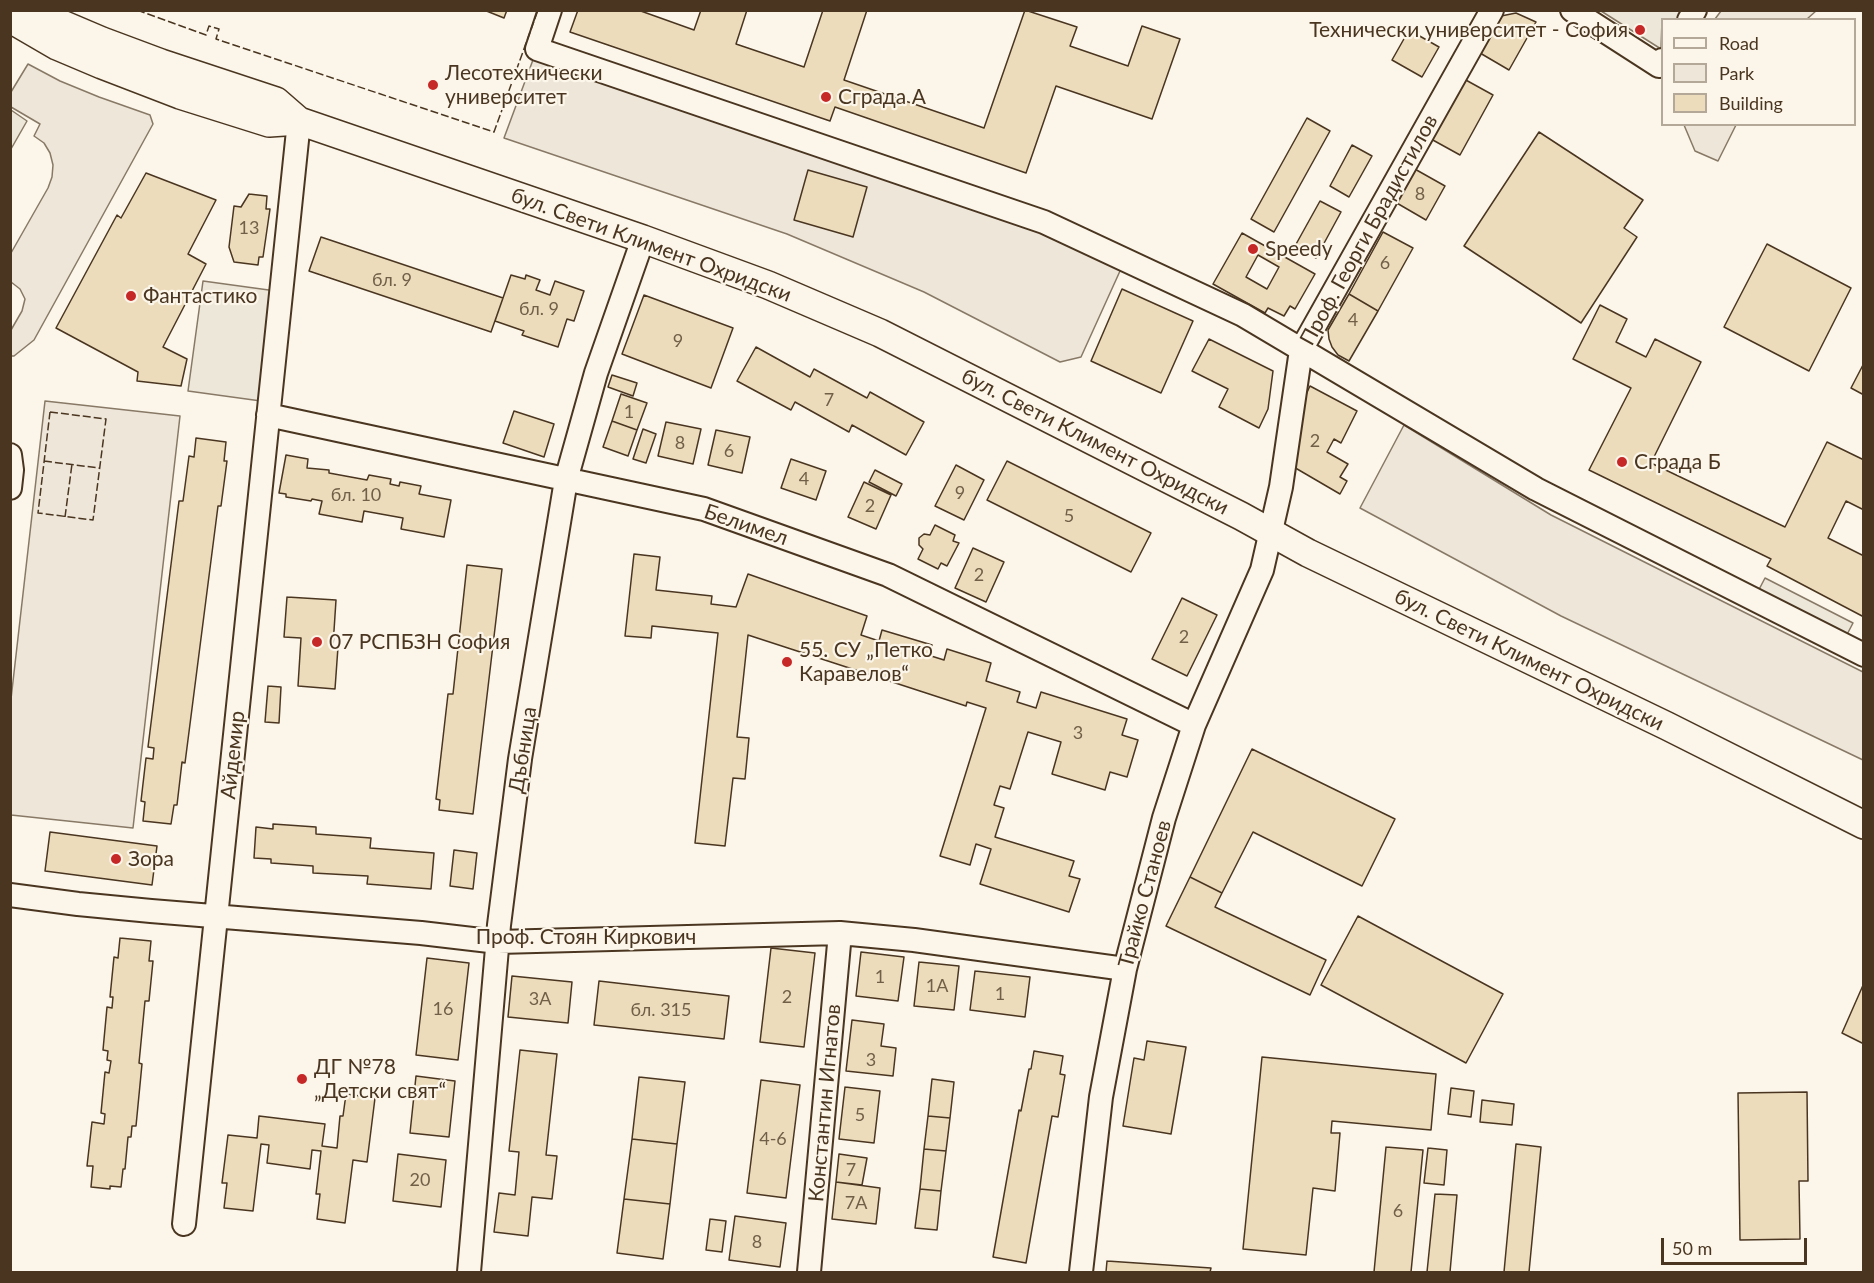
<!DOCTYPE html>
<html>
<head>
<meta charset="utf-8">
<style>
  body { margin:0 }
  #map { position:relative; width:1874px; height:1283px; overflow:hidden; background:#fbf6e9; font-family:Lato,sans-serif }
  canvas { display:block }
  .frame { position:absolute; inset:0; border:12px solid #4a3520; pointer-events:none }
  .legend { position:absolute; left:1661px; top:18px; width:195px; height:108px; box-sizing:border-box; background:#fbf6e9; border:2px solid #b4a999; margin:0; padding:8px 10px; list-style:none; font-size:18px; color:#4a3520 }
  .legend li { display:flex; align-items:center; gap:12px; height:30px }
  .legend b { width:30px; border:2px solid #b4a999 }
  .scale { position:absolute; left:1661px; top:1238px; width:146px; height:27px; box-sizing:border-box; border:3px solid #4a3520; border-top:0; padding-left:8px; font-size:18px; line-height:21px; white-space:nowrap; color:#4a3520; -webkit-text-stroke:4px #fbf6e9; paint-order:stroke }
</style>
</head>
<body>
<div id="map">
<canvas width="1874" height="1283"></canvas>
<div class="frame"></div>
<ul class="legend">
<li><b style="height:8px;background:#fbf6e9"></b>Road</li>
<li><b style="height:16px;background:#ede6d9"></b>Park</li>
<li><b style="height:16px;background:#ecdcbc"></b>Building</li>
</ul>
<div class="scale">50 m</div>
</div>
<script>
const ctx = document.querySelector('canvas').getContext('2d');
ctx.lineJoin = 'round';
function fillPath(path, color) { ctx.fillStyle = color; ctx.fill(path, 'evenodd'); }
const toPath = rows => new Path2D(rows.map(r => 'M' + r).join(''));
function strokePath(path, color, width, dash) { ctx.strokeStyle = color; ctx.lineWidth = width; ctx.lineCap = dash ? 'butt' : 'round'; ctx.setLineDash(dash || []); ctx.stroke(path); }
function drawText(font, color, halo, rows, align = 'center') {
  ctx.font = font + ' Lato,sans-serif'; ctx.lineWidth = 4.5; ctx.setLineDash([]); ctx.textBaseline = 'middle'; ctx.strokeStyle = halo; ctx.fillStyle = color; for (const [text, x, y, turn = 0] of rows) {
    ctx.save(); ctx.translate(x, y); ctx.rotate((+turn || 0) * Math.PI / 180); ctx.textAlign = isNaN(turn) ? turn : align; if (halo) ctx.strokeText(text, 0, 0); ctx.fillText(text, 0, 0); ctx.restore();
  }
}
const green = toPath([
  [1721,11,1721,10,1816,11,1807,19,1715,19,1721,11],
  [537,49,1125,260,1081,357,1060,362,924,292,787,234,504,138,537,49],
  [28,64,60,81,99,97,150,115,153,124,34,340,14,356,11,356,11,330,22,311,25,299,20,289,11,282,11,253,48,188,52,177,53,165,50,153,44,143,34,136,40,124,11,107,11,92,28,64],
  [1684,125,1736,125,1718,161,1695,151,1684,125],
  [45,401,180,416,133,828,11,815,11,699,45,401],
  [1404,425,1551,515,1863,672,1863,760,1561,616,1360,508,1404,425]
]);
fillPath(green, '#ede6d9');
strokePath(green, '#887966', 1.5);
const parking = toPath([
  [1601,11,1686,11,1680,19,1662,20,1661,49,1601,11],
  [11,110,27,121,11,149,11,110],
  [203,281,276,291,261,401,188,391,203,281],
  [1765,578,1853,623,1842,644,1754,599,1765,578]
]);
fillPath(parking, '#ede7d9');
strokePath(parking, '#887966', 1.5);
const building = toPath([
  [484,10,507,10,504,18,484,10],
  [578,10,638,10,694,30,701,10,747,10,736,44,804,67,823,10,867,10,844,80,984,128,1025,10,1077,27,1070,46,1128,66,1142,26,1180,39,1152,119,1056,86,1026,173,835,107,830,121,570,32,578,10],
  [1516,13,1536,22,1509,70,1480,53,1501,16,1516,13],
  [1409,30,1439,47,1422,77,1392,60,1409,30],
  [1464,79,1493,95,1460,155,1431,139,1464,79],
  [1307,118,1330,131,1274,232,1251,219,1307,118],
  [1539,132,1643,200,1624,228,1637,237,1581,323,1464,246,1539,132],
  [1352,145,1372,156,1349,197,1330,186,1352,145],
  [1413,168,1445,186,1426,220,1395,202,1413,168],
  [808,170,867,187,853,237,794,220,808,170],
  [146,173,216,200,188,254,206,264,163,347,187,359,181,386,137,381,138,372,56,328,117,215,121,218,146,173],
  [249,194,267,196,266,209,270,209,263,257,259,257,258,265,234,262,229,247,234,206,241,207,249,194],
  [1320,201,1341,212,1316,258,1295,246,1320,201],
  [1383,232,1413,248,1378,311,1349,294,1383,232],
  [1242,233,1315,274,1295,309,1290,306,1284,316,1268,308,1265,313,1213,284,1242,233],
  [1258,255,1279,267,1267,289,1246,277,1258,255],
  [321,237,503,298,491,332,309,271,321,237],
  [1767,244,1851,288,1809,371,1724,327,1767,244],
  [511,275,525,279,526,275,540,280,536,290,550,295,555,281,584,291,574,321,567,319,558,347,522,335,524,331,495,321,511,275],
  [1122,289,1193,321,1161,393,1091,361,1122,289],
  [1349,294,1378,311,1349,361,1338,355,1332,347,1329,339,1328,330,1349,294],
  [644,295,733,328,711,388,622,354,644,295],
  [1600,305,1627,319,1616,342,1646,357,1655,339,1701,362,1651,463,1785,527,1827,442,1864,460,1864,510,1846,501,1828,538,1864,556,1864,617,1767,566,1771,559,1589,470,1631,388,1573,359,1600,305],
  [1209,339,1273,371,1268,409,1259,428,1219,407,1228,389,1192,371,1209,339],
  [756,347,810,377,814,369,867,398,870,392,924,422,906,455,852,425,849,432,795,402,791,410,737,381,756,347],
  [1864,363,1864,395,1851,388,1864,363],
  [612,375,637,383,633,396,608,387,612,375],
  [1310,386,1357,411,1341,443,1334,439,1327,452,1348,464,1340,477,1347,481,1340,494,1292,466,1298,453,1298,411,1310,386],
  [621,394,647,403,637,430,612,421,621,394],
  [514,411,554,424,544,457,503,443,514,411],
  [612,421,637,430,628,456,603,447,612,421],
  [666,422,701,429,693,464,658,456,666,422],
  [643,429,656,434,646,463,633,459,643,429],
  [716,430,750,437,742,473,708,465,716,430],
  [196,438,226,442,224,461,227,461,221,506,218,506,185,763,182,762,177,805,174,805,171,824,143,821,145,802,141,801,146,758,153,759,154,748,148,747,179,501,183,501,189,456,194,457,196,438],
  [286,455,308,459,307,468,329,470,329,473,367,480,369,475,391,479,390,484,399,486,400,482,421,486,419,494,451,500,444,537,401,529,403,518,364,511,362,522,319,514,322,501,312,499,311,501,286,497,286,494,279,493,286,455],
  [791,459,826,471,816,500,781,488,791,459],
  [1007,461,1151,533,1131,572,987,500,1007,461],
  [956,465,984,480,964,520,935,506,956,465],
  [875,470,902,484,896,496,869,482,875,470],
  [864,482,891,495,876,529,848,517,864,482],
  [935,525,955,535,953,541,959,543,947,566,941,563,938,569,918,559,923,549,919,545,919,538,924,534,930,535,935,525],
  [973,548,1004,562,986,602,955,588,973,548],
  [634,554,660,557,656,590,712,596,711,604,736,607,748,574,867,616,861,635,879,641,882,630,932,645,928,655,944,660,947,649,991,663,986,681,1020,692,1017,702,1036,708,1041,692,1127,719,1122,735,1138,740,1127,777,1110,772,1105,790,1052,774,1061,742,1028,732,1010,789,1000,786,994,805,1004,808,995,837,1074,861,1069,876,1080,879,1069,912,980,884,991,849,976,844,970,865,940,856,986,708,967,702,966,706,748,635,737,737,749,738,745,779,733,778,725,846,695,843,718,633,652,626,651,638,625,636,634,554],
  [467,565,502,569,473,814,439,810,440,800,436,799,448,694,453,694,467,565],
  [287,597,336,600,333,646,338,647,335,689,298,686,301,638,284,637,287,597],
  [1182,598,1217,615,1187,676,1152,659,1182,598],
  [268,686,281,687,279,723,265,722,268,686],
  [1252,749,1395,819,1362,886,1253,832,1222,893,1190,877,1252,749],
  [273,824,316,827,316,834,371,838,370,848,434,853,431,889,367,884,368,876,313,873,313,866,271,863,271,859,254,858,256,827,273,829,273,824],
  [50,832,157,846,152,885,45,871,50,832],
  [454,850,477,853,473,889,450,886,454,850],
  [1190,877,1222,893,1215,907,1326,960,1310,995,1166,926,1190,877],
  [1358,916,1503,994,1466,1063,1321,985,1358,916],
  [120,938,151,941,149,961,153,961,149,1001,145,1001,139,1063,142,1064,136,1126,132,1126,131,1137,128,1137,125,1169,123,1169,121,1187,110,1186,110,1189,91,1187,93,1166,87,1166,92,1122,104,1124,105,1114,101,1113,105,1072,109,1073,111,1061,107,1060,108,1051,103,1050,107,1007,112,1008,113,997,110,997,114,957,118,958,120,938],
  [771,948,815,953,804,1047,760,1042,771,948],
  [861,952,904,957,898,1001,856,996,861,952],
  [427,958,469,963,458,1060,416,1055,427,958],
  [919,962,959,966,954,1010,914,1006,919,962],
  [975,971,1030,977,1025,1017,970,1010,975,971],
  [512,976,572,982,568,1023,508,1017,512,976],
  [599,981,729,996,724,1039,594,1025,599,981],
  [1864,983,1864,1044,1842,1033,1864,983],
  [852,1020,884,1024,881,1046,896,1048,893,1076,846,1071,852,1020],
  [1147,1041,1186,1047,1171,1134,1123,1126,1134,1058,1144,1060,1147,1041],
  [520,1050,557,1054,546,1155,557,1156,552,1199,532,1197,528,1236,494,1232,499,1193,515,1195,519,1152,509,1151,520,1050],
  [1034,1051,1063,1056,1060,1074,1065,1075,1058,1117,1052,1116,1026,1263,993,1257,1019,1110,1021,1111,1029,1069,1031,1069,1034,1051],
  [1262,1057,1436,1074,1431,1130,1332,1121,1331,1133,1340,1133,1335,1191,1313,1188,1306,1255,1243,1249,1262,1057],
  [416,1076,455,1081,449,1137,410,1133,416,1076],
  [639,1077,685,1082,677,1144,632,1139,639,1077],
  [932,1079,954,1082,950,1118,928,1116,932,1079],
  [761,1080,800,1085,786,1198,747,1193,761,1080],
  [845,1087,880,1091,874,1143,839,1139,845,1087],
  [1451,1088,1474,1091,1471,1117,1448,1114,1451,1088],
  [1807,1092,1808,1181,1799,1181,1800,1239,1740,1240,1738,1093,1807,1092],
  [346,1094,375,1098,367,1162,353,1160,345,1223,317,1219,320,1194,316,1194,321,1151,312,1150,310,1169,267,1163,269,1145,261,1144,253,1211,224,1208,227,1183,222,1183,228,1135,257,1138,259,1116,325,1124,322,1146,337,1148,340,1116,343,1116,346,1094],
  [1482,1100,1514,1104,1512,1125,1480,1122,1482,1100],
  [928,1116,950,1118,946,1151,924,1149,928,1116],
  [632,1139,677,1144,670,1204,624,1199,632,1139],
  [1516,1144,1541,1147,1529,1272,1504,1272,1516,1144],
  [1386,1147,1423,1150,1411,1272,1374,1272,1386,1147],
  [1428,1148,1447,1150,1444,1185,1424,1183,1428,1148],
  [924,1149,946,1151,941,1191,920,1189,924,1149],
  [398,1154,446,1160,441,1207,393,1201,398,1154],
  [839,1154,867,1158,862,1185,836,1182,839,1154],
  [836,1182,880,1188,876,1224,832,1219,836,1182],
  [920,1189,941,1191,937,1230,915,1228,920,1189],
  [1435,1194,1457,1195,1450,1272,1427,1272,1435,1194],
  [624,1199,670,1204,663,1259,617,1253,624,1199],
  [735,1216,786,1223,780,1267,729,1260,735,1216],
  [710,1219,726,1221,722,1252,706,1250,710,1219],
  [1107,1261,1211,1268,1210,1272,1106,1272,1107,1261]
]);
fillPath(building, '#ecdcbc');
strokePath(building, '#4a3520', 1.5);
const minor = toPath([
  [550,10,537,49,1044,222,1243,315,1536,489,1864,655],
  [1572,10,1659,66,1662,60],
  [1689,20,1695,10],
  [268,415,704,509,888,575,1194,725],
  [10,455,12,470,10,488],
  [10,895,78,904,151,911,421,933,498,942,840,933,914,940,1125,969],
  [184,1224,299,121],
  [469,1272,499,925,520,759,566,480,596,373,643,239],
  [809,1272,840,933],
  [1081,1272,1101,1097,1125,969,1164,818,1194,725,1262,570,1281,487,1301,350,1492,10]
]);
const major = toPath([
  [29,10,102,41,161,63,276,101,299,121,643,239,768,285,880,333,1241,516,1308,553,1667,726,1864,825],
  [10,17,14,21,57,46,102,65,180,95,269,123,299,121]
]);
strokePath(minor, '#4a3520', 26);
strokePath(major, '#4a3520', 30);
strokePath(minor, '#fbf6e9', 22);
strokePath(major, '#fbf6e9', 27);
strokePath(toPath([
  [137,10,206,35,209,26,219,29,216,39,494,132,538,10],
  [50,412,106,419,93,520,38,513,50,412],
  [44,461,99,468],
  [65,517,72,464]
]), '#4a3520', 1.5, [8, 3]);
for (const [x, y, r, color] of [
  [1640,30,6,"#c62828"],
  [433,85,6,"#c62828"],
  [826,97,6,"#c62828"],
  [1253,249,6,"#c62828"],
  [131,296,6,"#c62828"],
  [1622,462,6,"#c62828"],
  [317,642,6,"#c62828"],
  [787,662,6,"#c62828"],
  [116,859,6,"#c62828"],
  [302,1079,6,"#c62828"]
]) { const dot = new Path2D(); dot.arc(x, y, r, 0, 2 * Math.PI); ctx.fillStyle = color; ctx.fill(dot); strokePath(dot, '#fbf6e9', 2); }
drawText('18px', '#725f47', null, [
  ["8",1420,194],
  ["13",249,228],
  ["6",1385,263],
  ["бл. 9",392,280],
  ["бл. 9",539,309],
  ["4",1353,320],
  ["9",678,341],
  ["7",829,400],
  ["1",629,412],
  ["2",1315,441],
  ["8",680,443],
  ["6",729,451],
  ["4",804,479],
  ["9",960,493],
  ["бл. 10",356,495],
  ["2",870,506],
  ["5",1069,516],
  ["2",979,575],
  ["2",1184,637],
  ["3",1078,733],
  ["1",880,977],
  ["1А",937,986],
  ["1",1000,994],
  ["2",787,997],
  ["3А",540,999],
  ["16",443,1009],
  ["бл. 315",661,1010],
  ["3",871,1060],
  ["5",860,1115],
  ["4-6",773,1139],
  ["7",851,1170],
  ["20",420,1180],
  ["7А",856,1203],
  ["6",1398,1211],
  ["8",757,1242]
]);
drawText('21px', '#4a3520', '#fbf6e9', [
  ["Технически университет - София",1628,30,"right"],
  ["Лесотехнически",445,73],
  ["университет",445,97],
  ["Сграда А",838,97],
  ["Speedy",1265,249],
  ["Фантастико",143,296],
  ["Сграда Б",1634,462],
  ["07 РСПБЗН София",329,642],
  ["55. СУ „Петко",799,650],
  ["Каравелов“",799,674],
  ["Зора",128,859],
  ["ДГ №78",314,1067],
  ["„Детски свят“",314,1091]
], 'left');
drawText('21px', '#4a3520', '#fbf6e9', [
  ["Проф. Георги Брадистилов",1369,230,-61],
  ["бул. Свети Климент Охридски",651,245,20],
  ["бул. Свети Климент Охридски",1095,442,27],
  ["Белимел",746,525,19],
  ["бул. Свети Климент Охридски",1529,660,26],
  ["Дъбница",523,750,-81],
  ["Айдемир",233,755,-84],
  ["Трайко Станоев",1145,894,-75],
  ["Проф. Стоян Киркович",586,937],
  ["Константин Игнатов",825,1103,-85]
]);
</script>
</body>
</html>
